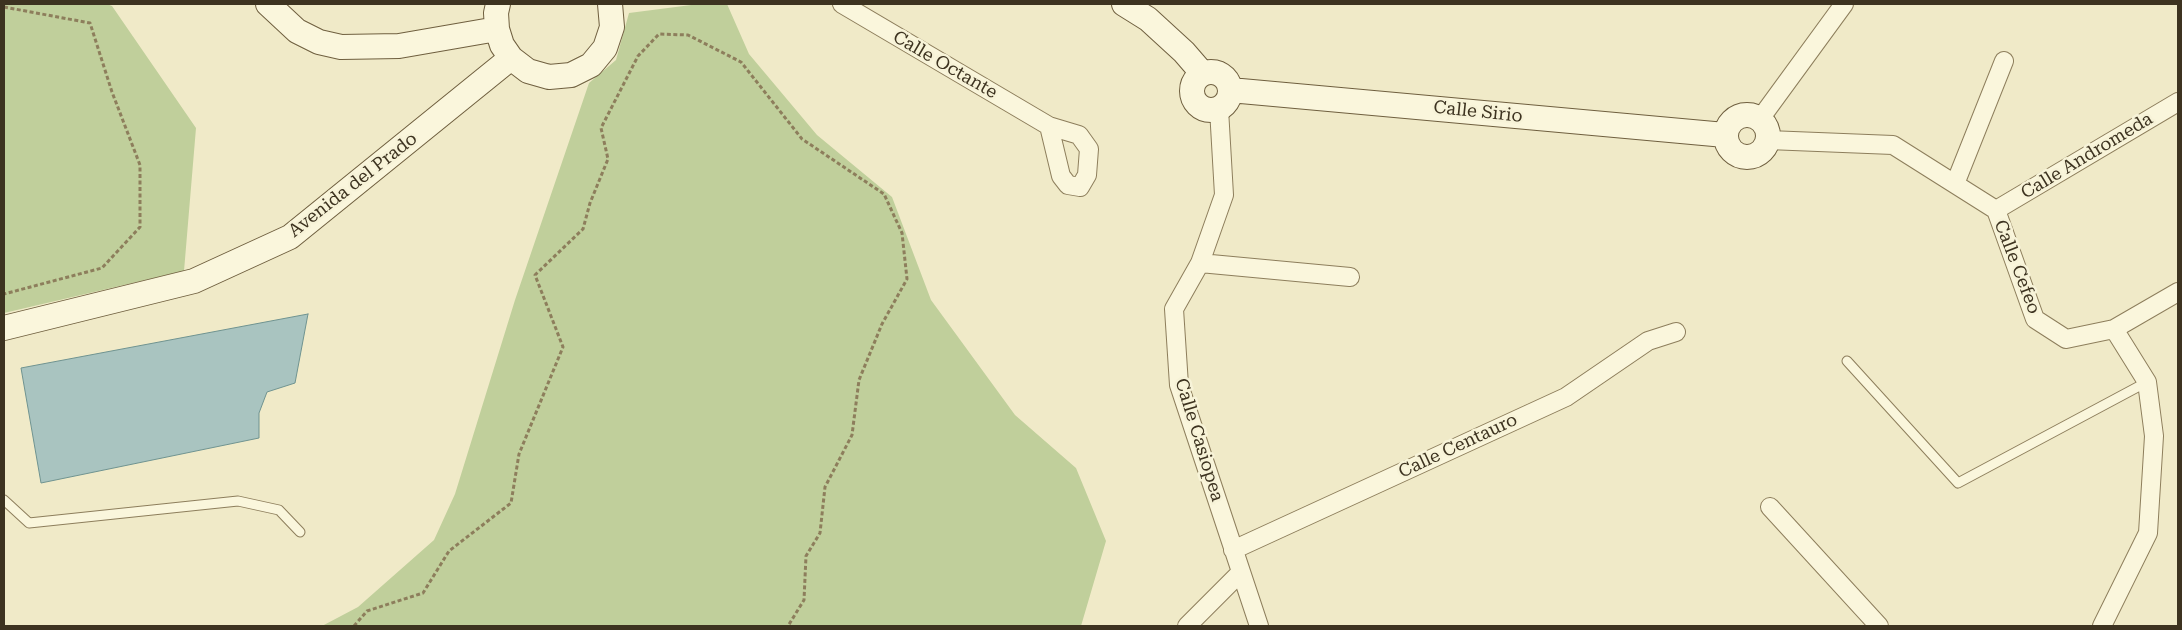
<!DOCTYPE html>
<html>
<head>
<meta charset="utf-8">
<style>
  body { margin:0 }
  #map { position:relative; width:2182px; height:630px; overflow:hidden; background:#f0eac8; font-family:"Roboto Serif",serif }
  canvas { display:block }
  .frame { position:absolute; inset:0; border:5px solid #3d3320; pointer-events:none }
</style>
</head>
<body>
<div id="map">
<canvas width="2182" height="630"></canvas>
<div class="frame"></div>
</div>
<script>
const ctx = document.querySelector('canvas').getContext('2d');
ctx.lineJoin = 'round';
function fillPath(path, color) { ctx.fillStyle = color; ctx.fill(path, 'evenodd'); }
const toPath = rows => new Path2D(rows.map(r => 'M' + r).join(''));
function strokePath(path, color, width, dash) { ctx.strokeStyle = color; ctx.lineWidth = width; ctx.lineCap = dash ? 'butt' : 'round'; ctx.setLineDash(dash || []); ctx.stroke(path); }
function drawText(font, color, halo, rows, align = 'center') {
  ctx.font = font + ' "Roboto Serif",serif'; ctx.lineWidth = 5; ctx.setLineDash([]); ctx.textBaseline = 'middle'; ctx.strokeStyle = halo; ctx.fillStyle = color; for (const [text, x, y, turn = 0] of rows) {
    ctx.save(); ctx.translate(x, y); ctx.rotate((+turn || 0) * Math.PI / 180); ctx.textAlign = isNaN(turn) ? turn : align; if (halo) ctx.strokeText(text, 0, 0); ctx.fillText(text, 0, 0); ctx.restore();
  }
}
fillPath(toPath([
  [4,4,107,4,112,6,196,128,184,271,4,313],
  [699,4,727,4,749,54,817,135,892,197,931,300,1015,415,1076,468,1106,541,1081,626,322,626,358,607,434,540,455,494,515,300,589,83,616,60,629,13]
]), '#c0cf9b');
const water = toPath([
  [308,314,295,383,267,392,259,413,259,438,41,483,21,368,308,314]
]);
fillPath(water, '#a9c4c0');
strokePath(water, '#6f9390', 1);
const lane = toPath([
  [1847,361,1958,483,2147,382],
  [4,500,29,523,238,501,279,510,300,532]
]);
const street = toPath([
  [842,4,1049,126,1079,135,1089,149,1087,175,1080,187,1068,185,1061,176,1049,126],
  [1219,109,1224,195,1200,263,1174,309,1179,385,1259,626],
  [1760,119,1844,4],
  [1768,140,1893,145,1996,210,2035,319,2066,339,2114,329,2147,382,2154,436,2148,533,2102,626],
  [1955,184,2004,61],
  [1996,210,2178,102],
  [1200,263,1350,277],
  [2114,329,2178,292],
  [1770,507,1879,626],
  [1233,550,1566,397,1648,341,1676,332],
  [1187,626,1241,572]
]);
const secondary = toPath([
  [268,4,297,31,319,42,341,47,399,46,497,29],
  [498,4,496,13,497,29,502,45,511,58,528,71,549,77,571,75,591,65,605,48,612,27,610,4],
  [1124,4,1148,19,1184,52,1203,74],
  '1192 91a19 19 0 1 1 38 0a19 19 0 1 1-38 0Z',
  [1230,90,1725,135],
  '1726 136a21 21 0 1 1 42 0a21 21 0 1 1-42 0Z',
  [4,328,194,281,290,237,511,58]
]);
strokePath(lane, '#8d7e5c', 11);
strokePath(street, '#8d7e5c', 20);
strokePath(secondary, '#6f5f3f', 26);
strokePath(toPath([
  [4,7,90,23,112,92,140,165,140,227,102,268,4,294],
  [354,626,367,611,423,593,449,551,511,503,519,454,563,347,535,275,583,229,590,203,608,159,601,128,638,56,659,34,688,35,741,62,802,139,884,194,902,233,907,279,882,324,859,380,852,435,825,487,820,533,806,556,804,600,788,626]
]), '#8d7e5c', 3, [4, 2.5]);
strokePath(lane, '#faf6dc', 9);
strokePath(street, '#faf6dc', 18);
strokePath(secondary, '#faf6dc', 24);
drawText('18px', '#3d3320', '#f7f3d8', [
  ["Calle Octante",945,65,30],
  ["Calle Sirio",1478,112,6],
  ["Calle Andromeda",2087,156,-31],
  ["Avenida del Prado",353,185,-38],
  ["Calle Cefeo",2017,267,69],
  ["Calle Casiopea",1199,440,73],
  ["Calle Centauro",1458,446,-25]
]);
</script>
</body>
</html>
